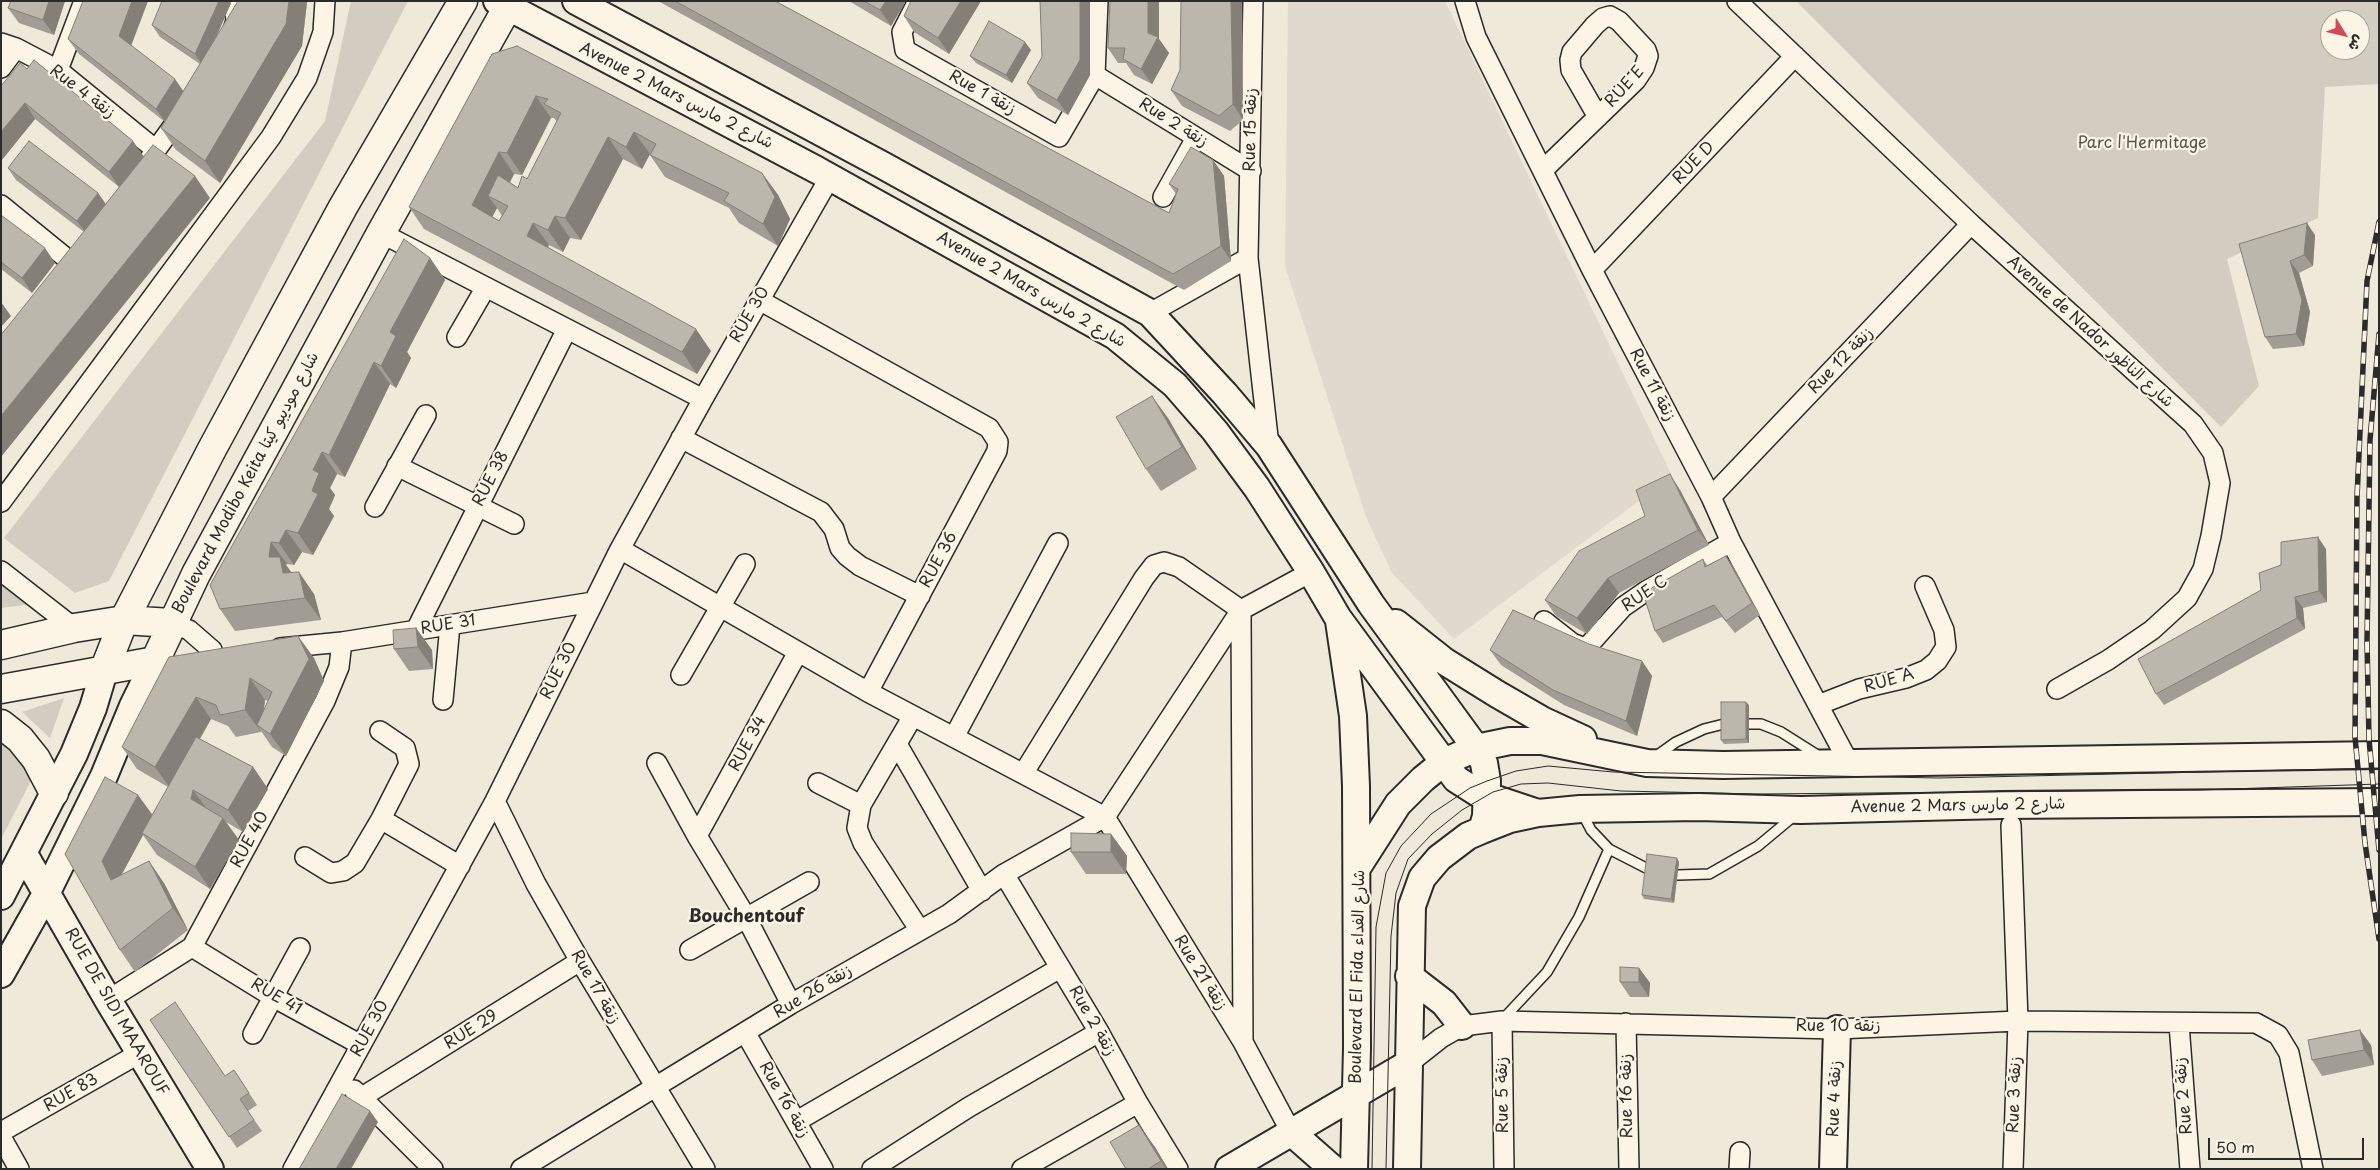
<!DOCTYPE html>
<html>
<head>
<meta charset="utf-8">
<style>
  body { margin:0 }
  #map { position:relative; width:2380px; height:1170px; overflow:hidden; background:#efe9da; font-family:"Playpen Sans","Playpen Sans Arabic",sans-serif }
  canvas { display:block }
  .frame { position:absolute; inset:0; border:2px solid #2b2b2b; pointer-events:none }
  .north { position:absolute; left:2320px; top:10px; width:50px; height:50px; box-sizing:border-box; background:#fcf5e5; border:1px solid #a8a49b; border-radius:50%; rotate:126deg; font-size:14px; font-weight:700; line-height:20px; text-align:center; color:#2b2b2b }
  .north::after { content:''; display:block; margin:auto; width:18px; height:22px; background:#d1495b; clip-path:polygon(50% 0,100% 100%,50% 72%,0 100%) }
  .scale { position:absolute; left:2208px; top:1138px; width:156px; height:22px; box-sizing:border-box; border:2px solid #2b2b2b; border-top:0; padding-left:6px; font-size:15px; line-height:18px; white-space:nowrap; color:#2b2b2b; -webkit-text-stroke:4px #fcf5e5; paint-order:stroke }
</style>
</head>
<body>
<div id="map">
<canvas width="2380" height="1170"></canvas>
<div class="frame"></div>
<div class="north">ش</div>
<div class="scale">50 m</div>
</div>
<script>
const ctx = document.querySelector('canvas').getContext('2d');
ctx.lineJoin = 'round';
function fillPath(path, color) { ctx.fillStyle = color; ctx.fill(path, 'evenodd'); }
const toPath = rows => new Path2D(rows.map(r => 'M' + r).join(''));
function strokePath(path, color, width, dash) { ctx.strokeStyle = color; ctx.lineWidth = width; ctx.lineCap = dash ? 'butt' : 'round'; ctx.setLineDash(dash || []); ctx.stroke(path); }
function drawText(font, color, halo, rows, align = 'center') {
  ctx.font = font + ' "Playpen Sans","Playpen Sans Arabic",sans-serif'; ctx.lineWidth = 4.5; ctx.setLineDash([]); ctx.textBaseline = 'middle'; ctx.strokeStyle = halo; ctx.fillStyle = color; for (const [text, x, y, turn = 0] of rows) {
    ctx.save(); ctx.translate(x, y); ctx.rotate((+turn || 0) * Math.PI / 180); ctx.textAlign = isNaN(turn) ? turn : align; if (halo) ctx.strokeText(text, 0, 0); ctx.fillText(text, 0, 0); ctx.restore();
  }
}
fillPath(toPath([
  [1288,1,1445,1,1672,476,1454,639,1392,573,1366,517,1285,266]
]), '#e0dacc');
fillPath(toPath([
  [351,1,408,1,109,581,75,593,4,538,325,121],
  [1796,1,2379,1,2379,84,2325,87,2318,218,2227,259,2259,386,2221,427],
  [2330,20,2360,20,2360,50,2330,50],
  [1,576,39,603,1,608],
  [64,698,50,738,22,712],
  [1,739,34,775,1,839]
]), '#d2cdc0');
const lane = toPath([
  [1749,724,1761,724,1781,732,1819,756],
  [1655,757,1676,742,1704,729,1724,724],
  [1581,811,1591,830,1609,849,1648,869],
  [1678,875,1709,874,1758,846,1794,816],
  [1503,1019,1547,972,1579,917,1609,849]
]);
const street = toPath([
  [918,1,902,32,905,50,1059,137,1095,75,1098,1],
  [1253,1,1248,258,1269,446],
  [1465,1,1476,37,1592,270,1711,497,1731,542,1849,763],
  [1737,1,1971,224,2193,424,2213,453,2220,483,2211,536,2203,569,2187,598,2152,630,2108,660,2057,689],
  [233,30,236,21,234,1],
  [1,43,16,48,58,70,156,150],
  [1,68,16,48],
  [58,70,84,1],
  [1095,75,1251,171],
  [143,168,181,115],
  [1543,170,1636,80,1644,68,1648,56,1646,50,1619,21,1610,16,1603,18,1595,25,1572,52,1570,60,1571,70,1598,117],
  [1163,197,1196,138],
  [1,205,71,262],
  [381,233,703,399],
  [1592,270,1795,56],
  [759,300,989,428,998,442,997,451,868,692],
  [1150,313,1248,258],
  [457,337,486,287],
  [681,438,821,512,834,529,840,548,847,556,860,566,920,596],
  [397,466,514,524],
  [1711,497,1971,224],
  [1,502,271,137,307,78,323,32,325,1],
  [375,507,426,415],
  [620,549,868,692,1105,817],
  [1,571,74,628],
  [1544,621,1572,643,1582,647,1588,646,1623,607,1646,591,1731,542],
  [171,623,189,630,212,650],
  [416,630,567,329],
  [280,648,342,642,593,602],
  [681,675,745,564],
  [443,700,450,625],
  [1818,705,1859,689,1906,678,1926,670,1937,661,1946,647,1944,630,1925,586],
  [913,716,861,805,857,828,863,843,919,929],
  [954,737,1058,543],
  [897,744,982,891],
  [657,763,697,836,746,917,791,1004],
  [1023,774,1144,578,1154,565,1164,562,1179,567,1241,610,1243,1042],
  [818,783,861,805],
  [495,801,536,884,580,961,705,1169],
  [1105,817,1243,1042,1291,1132],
  [381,819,460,866],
  [2011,825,2018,1021,2013,1169],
  [697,836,798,652],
  [305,857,331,873,343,871,355,863,381,819,409,764,405,748,380,731],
  [1004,874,1099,1032,1138,1103,1178,1169],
  [192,947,273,997,361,1045],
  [690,950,809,882],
  [108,1000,192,947,325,701,339,667,342,642],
  [1502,1021,1504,1169],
  [1626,1023,1629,1169],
  [2179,1024,2190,1169],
  [745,1032,823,1169],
  [253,1034,300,948],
  [1408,1064,1441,1038,1462,1026,1502,1021,1837,1029,2018,1021,2256,1023,2278,1035,2289,1053,2313,1169],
  [354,1090,433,1169],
  [362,1097,580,961],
  [797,1121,1060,968],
  [1,1132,140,1053],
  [1,1137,19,1169],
  [293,1169,495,801,620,549,703,399,830,177],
  [521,1169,791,1004,949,914,1004,874,1105,817,1241,610,1311,572],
  [872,1169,969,1107,1099,1032],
  [1022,1169,1138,1103],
  [1739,1169,1740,1152]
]);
const secondary = toPath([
  [497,1,817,170,1115,336,1175,385,1215,431,1257,488,1311,572,1338,618,1456,779,1478,793,1538,813],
  [576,1,884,166,1150,313,1225,394,1269,446,1371,604,1476,748,1484,763,1487,781,1486,816,1482,830],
  [1339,621,1353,716,1356,786,1357,1048,1354,1169],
  [1396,623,1444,661,1497,694,1542,720,1583,739],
  [24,854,108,1000,210,1169],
  [1357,868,1398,804,1423,779,1444,762,1476,748,1510,741,1542,741,1647,763,1723,765,2379,755],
  [1,896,74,754,93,708,105,668],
  [1,974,47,892,104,776,133,706,155,661],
  [1409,976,1444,1003,1462,1026],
  [1291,1132,1333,1169],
  [1229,1169,1408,1064],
  [1407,1169,1412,906,1422,878,1439,858,1468,836,1482,830,1510,819,1538,813,1580,809,1698,807,1801,810,2002,805,2379,802],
  [1833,1169,1837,1029]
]);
const primary = toPath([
  [1,645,74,628,124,620,171,623],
  [105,668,124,620,211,451,343,207,463,1],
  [1,689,155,661,196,574,381,233,511,1],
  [1,724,20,739,36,759,54,793]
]);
strokePath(lane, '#2b2b2b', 12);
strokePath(street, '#2b2b2b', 22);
strokePath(secondary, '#2b2b2b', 30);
strokePath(primary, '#2b2b2b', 31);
strokePath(lane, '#fcf5e5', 9);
strokePath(street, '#fcf5e5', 19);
strokePath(secondary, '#fcf5e5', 26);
strokePath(primary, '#fcf5e5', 28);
strokePath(toPath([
  [1372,1169,1376,927,1386,873,1401,846,1431,814,1470,788,1487,781,1516,771,1548,766,1613,772,1939,778,2379,768],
  [1386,1169,1391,936,1396,893,1408,859,1432,834,1462,810,1493,792,1521,784,1548,783,1621,791,1758,794,2200,790,2379,784]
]), '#2b2b2b', 1);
const rail = toPath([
  [2379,222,2367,281,2357,497,2355,737,2365,843,2379,939],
  [2379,334,2370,440,2367,641,2369,739,2379,850]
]);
strokePath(rail, '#2b2b2b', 5.5);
strokePath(rail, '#fcf5e5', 4, [11]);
fillPath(toPath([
  [11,1,65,1,54,35,19,23,8,8],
  [83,1,148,1,131,46,183,91,200,64,160,37,152,25,231,3,216,38,307,2,302,46,220,183,176,150,161,128,165,122,79,54,68,39],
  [658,1,775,1,1169,213,1176,194,1169,184,1213,160,1224,176,1231,261,1184,290],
  [849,1,906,1,891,26],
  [911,1,981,1,949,54,914,32,904,16],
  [1040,1,1090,1,1090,75,1068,115,1038,98,1027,83,1042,57],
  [1181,1,1242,1,1243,120,1230,131,1182,106,1171,90,1180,70],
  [1159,39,1169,53,1152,84,1134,75,1126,63,1118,63,1108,48],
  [1031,50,1012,83,976,63,970,56],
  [492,54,762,173,778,195,790,219,778,246,739,223,729,208,665,177,650,155,650,154,642,169,623,159,581,240,570,238,563,252,549,245,548,247,711,351,697,374,424,229,409,207],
  [551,118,554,118,557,122,527,179,518,188,510,182,514,174,522,175],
  [497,208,502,216,499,221,492,217],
  [27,69,144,156,210,198,84,232,16,180,8,168,98,193,106,204,119,187,35,119,1,161,1,86],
  [1,215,55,263,32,293,1,269],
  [2315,235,2313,266,2299,273,2310,312,2304,346,2273,349,2265,337,2239,244],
  [430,258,445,280,407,352,411,358,396,388,390,384,345,477,337,474,330,488,335,495,329,509,334,516,313,555,302,552,294,565,287,564,286,565,292,573,314,594,321,620,235,631,220,609],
  [1168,418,1197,469,1161,491,1146,469],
  [1680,490,1709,545,1619,593,1587,634,1556,616,1545,600,1645,516],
  [2326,549,2327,602,2303,608,2305,629,2164,705,2156,694,2261,590],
  [1726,556,1734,568,1760,615,1735,633,1722,617,1663,643,1655,631,1703,559,1707,565],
  [416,628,432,650,433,669,409,671,394,649],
  [1589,644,1642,661,1652,676,1637,736,1564,705,1501,665,1490,650],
  [169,657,314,658,324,681,286,756,272,747,261,731,261,732,236,737,228,726,211,719,200,739,253,767,268,789,243,832,226,822,239,840,210,889,157,855,143,835,122,874,164,883,188,930,135,972,120,950,65,854,138,795,152,815,168,787,137,769,122,747],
  [265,700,268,701,264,710],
  [1749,705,1749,743,1724,744,1721,740],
  [1111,834,1127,856,1126,874,1086,874,1071,852],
  [1679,862,1674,903,1644,899,1642,895],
  [1639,968,1650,983,1649,997,1630,997,1620,982],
  [150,1020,225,1076,234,1070,257,1105,248,1111,262,1131,237,1148],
  [2371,1045,2374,1065,2322,1076,2312,1060],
  [1155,1147,1168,1169,1126,1169]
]), '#a29d94');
fillPath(toPath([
  [49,1,65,1,54,35,43,20],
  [132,1,148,1,129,51,119,36],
  [219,1,230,1,231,3,203,66,195,54],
  [289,1,306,1,307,2,302,46,220,183,205,161],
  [886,1,906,1,891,26,880,10],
  [961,1,981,1,949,54,938,38],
  [1080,1,1090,1,1090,75,1068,115,1057,100],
  [1148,1,1159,1,1159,39,1169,53,1152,84,1141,69,1148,33],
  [1231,1,1242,1,1243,120,1233,104],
  [1025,42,1031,50,1012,83,1006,75],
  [175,79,186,95,167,124,156,109],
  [536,96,551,118,522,175,507,153],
  [25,103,35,119,1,161,1,132],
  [634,132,650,154,642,169,626,147],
  [608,137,623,159,581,240,565,218],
  [133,141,144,157,119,187,109,172],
  [499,152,514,174,500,202,488,196,497,208,487,227,472,205],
  [1213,160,1224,176,1231,261,1221,246],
  [762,173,778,195,790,219,778,246,763,224],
  [195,176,210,198,1,457,1,416],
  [98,193,106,205,85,232,77,221],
  [555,216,570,238,563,252,548,230],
  [533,223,549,245,542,258,527,236],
  [2307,223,2315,235,2313,266,2304,255],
  [45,248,55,263,32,293,22,278],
  [430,258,445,280,407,352,411,358,396,388,381,366,390,332],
  [2290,261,2299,273,2310,312,2304,346,2296,334],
  [1,302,11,316,1,327],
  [696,329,711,351,697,374,682,352],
  [374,362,390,384,345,477,329,455],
  [1152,396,1168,418,1197,469,1182,447],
  [322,452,337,474,330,488,335,495,329,509,334,516,313,555,298,533,312,491,313,470],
  [1670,474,1680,490,1709,545,1698,530],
  [286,530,302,552,294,565,279,543],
  [2318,537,2326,549,2327,602,2319,591],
  [271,542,287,564,286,565,296,579,298,595,269,557],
  [1726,556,1734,568,1760,615,1752,603],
  [299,572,314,594,321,620,305,598],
  [1608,578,1619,593,1587,634,1577,618],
  [2295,597,2303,608,2305,629,2297,618],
  [416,628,432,650,433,669,418,647],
  [298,636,314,658,324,681,286,756,270,734],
  [1642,661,1652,676,1637,736,1626,721],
  [250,678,265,700,261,728,257,725,261,732,245,710],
  [196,697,211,719,171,789,155,767],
  [1746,702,1749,705,1749,743,1746,739],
  [253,767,268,789,243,832,228,810],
  [193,790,209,812,191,799],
  [138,795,154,817,142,833,143,835,117,883,111,880,102,861],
  [223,818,239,840,210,889,195,867],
  [1111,834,1127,856,1126,874,1111,852],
  [1677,858,1679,862,1674,903,1671,899],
  [149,861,164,883,188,930,173,908],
  [1639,968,1650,983,1649,997,1639,982],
  [2360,1030,2371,1045,2374,1065,2364,1050],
  [370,1111,378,1122,351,1169,336,1169],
  [1139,1125,1155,1147,1168,1169,1166,1169,1161,1161]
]), '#848078');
const building = toPath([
  [11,1,49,1,43,20,8,8,11,1],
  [83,1,132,1,119,36,175,79,156,109,68,39,83,1],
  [162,1,219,1,195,54,152,25,162,1],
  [238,1,289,1,286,24,205,161,161,128,238,1],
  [675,1,775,1,1169,213,1178,189,1169,184,1191,147,1213,160,1221,246,1173,274,675,1],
  [864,1,886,1,880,10,864,1],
  [911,1,961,1,938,38,904,16,911,1],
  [1040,1,1080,1,1080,60,1057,100,1027,83,1042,57,1040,1],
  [1110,1,1148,1,1148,33,1158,37,1141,69,1123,59,1125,48,1108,48,1110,1],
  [1181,1,1231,1,1233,104,1219,116,1171,90,1180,70,1181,1],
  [989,21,1025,42,1006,75,970,56,989,21],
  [517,46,762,173,775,197,763,224,724,201,729,193,650,155,656,144,634,132,626,147,608,137,565,218,555,216,548,230,533,223,527,236,696,329,682,352,409,207,492,54,517,46],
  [536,96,548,99,544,104,561,113,527,179,522,176,518,188,498,175,488,196,508,206,499,221,472,205,499,152,507,153,536,96],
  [34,60,133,141,109,172,25,103,1,132,1,86,20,63,27,69,34,60],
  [29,141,98,193,77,221,8,168,29,141],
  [153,145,195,176,1,416,1,335,153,145],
  [1,215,45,248,22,278,1,262,1,215],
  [2307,223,2304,255,2290,261,2302,300,2296,334,2265,337,2239,244,2307,223],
  [404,239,430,258,390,332,396,336,381,366,374,362,329,455,322,452,313,470,319,473,312,491,318,494,298,533,286,530,279,543,271,542,269,557,280,557,283,573,299,572,305,598,220,609,210,585,404,239],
  [1152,396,1182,447,1146,469,1116,417,1152,396],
  [1670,474,1698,530,1608,578,1577,618,1545,600,1579,551,1645,516,1636,490,1670,474],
  [2318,537,2319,591,2295,597,2297,618,2156,694,2138,659,2261,590,2259,573,2281,565,2281,542,2318,537],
  [1726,556,1752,603,1726,621,1714,605,1655,631,1643,593,1703,559,1705,567,1726,556],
  [1513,610,1589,644,1642,661,1626,721,1553,690,1490,650,1513,610],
  [416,628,418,647,394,649,393,630,416,628],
  [298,636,309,659,270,734,257,725,272,692,250,678,245,710,220,715,216,705,196,697,155,767,122,747,169,657,298,636],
  [1721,702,1746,702,1746,739,1721,740,1721,702],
  [196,737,253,767,228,810,193,790,191,799,223,818,195,867,142,833,196,737],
  [105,777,138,795,102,861,111,880,149,861,173,908,120,950,65,854,105,777],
  [1071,833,1111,834,1111,852,1071,852,1071,833],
  [1647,854,1677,858,1671,899,1642,895,1647,854],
  [1620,967,1639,968,1639,982,1620,982,1620,967],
  [175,1002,225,1076,234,1070,249,1093,240,1099,254,1120,229,1137,150,1020,175,1002],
  [2360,1030,2364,1050,2312,1060,2308,1040,2360,1030],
  [342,1094,370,1111,336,1169,299,1169,342,1094],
  [1139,1125,1161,1161,1148,1169,1126,1169,1110,1142,1139,1125]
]);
fillPath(building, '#bcb7ac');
strokePath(building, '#848078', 1);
drawText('16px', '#2b2b2b', '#fcf5e5', [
  ["RUE E",1625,87,-48],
  ["Rue 4 زنقة",82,92,37],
  ["Rue 1 زنقة",982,93,29],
  ["Avenue 2 Mars شارع 2 مارس",676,96,27],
  ["Rue 2 زنقة",1173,123,32],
  ["Rue 15 زنقة",1251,130,-89],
  ["RUE D",1694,163,-47],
  ["Avenue 2 Mars شارع 2 مارس",1031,290,30],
  ["RUE 30",750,315,-60],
  ["Avenue de Nador شارع الناظور",2090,332,42],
  ["Rue 12 زنقة",1841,361,-46],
  ["Rue 11 زنقة",1652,385,62],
  ["RUE 38",491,479,-63],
  ["Boulevard Modibo Keita شارع موديبو كيتا",246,483,-62],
  ["RUE 36",939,560,-62],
  ["RUE C",1645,594,-34],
  ["RUE 31",448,625,-9],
  ["RUE 30",559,671,-64],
  ["RUE A",1889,681,-16],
  ["RUE 34",748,744,-62],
  ["Avenue 2 Mars شارع 2 مارس",1958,806,-1],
  ["RUE 40",250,840,-62],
  ["Rue 21 زنقة",1200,973,58],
  ["Boulevard El Fida شارع الفداء",1358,977,-89],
  ["Rue 17 زنقة",595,987,60],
  ["Rue 26 زنقة",813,992,-31],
  ["RUE 41",276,997,30],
  ["RUE DE SIDI MAAROUF",116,1012,60],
  ["Rue 2 زنقة",1092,1021,60],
  ["Rue 10 زنقة",1838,1027],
  ["RUE 30",370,1029,-62],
  ["RUE 29",471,1030,-32],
  ["RUE 83",71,1093,-30],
  ["Rue 5 زنقة",1503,1095,-91],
  ["Rue 3 زنقة",2015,1095,-88],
  ["Rue 16 زنقة",1627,1096,-91],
  ["Rue 2 زنقة",2184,1096,-95],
  ["Rue 4 زنقة",1835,1099,-88],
  ["Rue 16 زنقة",784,1100,60]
]);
drawText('16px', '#555450', '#fcf5e5', [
  ["Parc l'Hermitage",2142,144]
]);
drawText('bold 18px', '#2b2b2b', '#fcf5e5', [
  ["Bouchentouf",746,917]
]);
</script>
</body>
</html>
